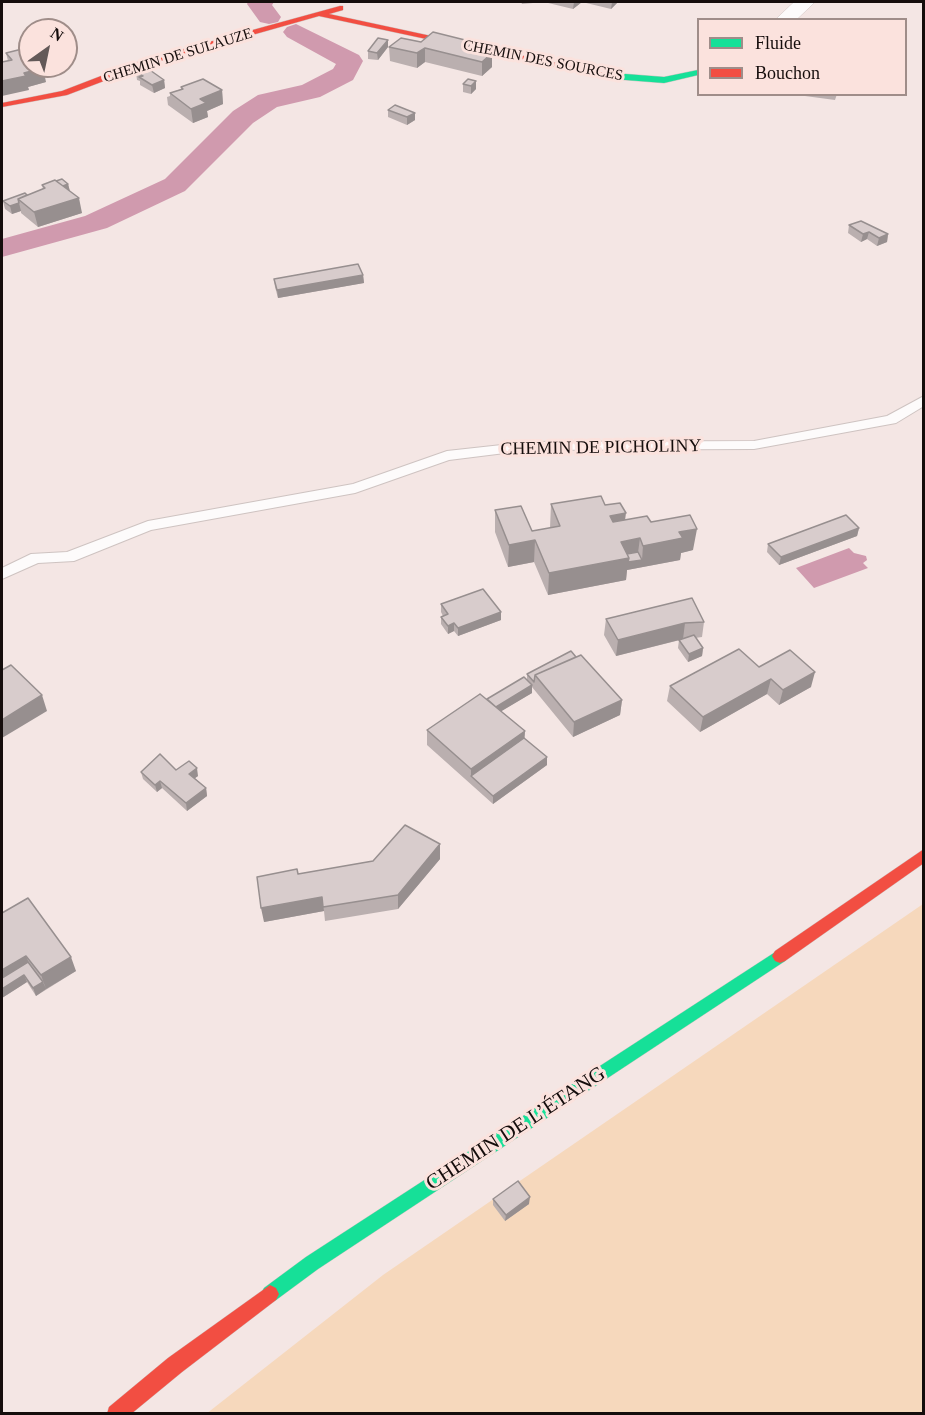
<!DOCTYPE html>
<html>
<head>
<meta charset="utf-8">
<style>
  body { margin:0 }
  #map { position:relative; width:925px; height:1415px; overflow:hidden; background:#f4e6e4; font-family:Georgia,serif }
  canvas { display:block }
  .frame { position:absolute; inset:0; border:3px solid #150d0c; pointer-events:none }
  .legend { position:absolute; left:697px; top:18px; width:210px; height:78px; box-sizing:border-box; background:#fbe2dd; border:2px solid #9f8d89; margin:0; padding:8px 10px; list-style:none; font-size:18px; color:#150d0c }
  .legend li { display:flex; align-items:center; gap:12px; height:30px }
  .legend b { width:30px; border:2px solid #9f8d89 }
  .north { position:absolute; left:18px; top:18px; width:60px; height:60px; box-sizing:border-box; background:#fbe2dd; border:2px solid #9f8d89; border-radius:50%; rotate:33deg; font-size:16px; font-weight:700; line-height:24px; text-align:center; color:#150d0c }
  .north::after { content:''; display:block; margin:auto; width:21px; height:27px; background:#635958; clip-path:polygon(50% 0,100% 100%,50% 72%,0 100%) }
</style>
</head>
<body>
<div id="map">
<canvas width="925" height="1415"></canvas>
<div class="frame"></div>
<ul class="legend">
<li><b style="height:8px;background:#16e098"></b>Fluide</li>
<li><b style="height:8px;background:#f24e42"></b>Bouchon</li>
</ul>
<div class="north">N</div>
</div>
<script>
const ctx = document.querySelector('canvas').getContext('2d');
ctx.lineJoin = 'round';
function fillPath(path, color) { ctx.fillStyle = color; ctx.fill(path, 'evenodd'); }
const toPath = rows => new Path2D(rows.map(r => 'M' + r).join(''));
function strokePath(path, color, width, dash) { ctx.strokeStyle = color; ctx.lineWidth = width; ctx.lineCap = dash ? 'butt' : 'round'; ctx.setLineDash(dash || []); ctx.stroke(path); }
function drawText(font, color, halo, rows, align = 'center') {
  ctx.font = font + ' Georgia,serif'; ctx.lineWidth = 6; ctx.setLineDash([]); ctx.textBaseline = 'middle'; ctx.strokeStyle = halo; ctx.fillStyle = color; for (const [text, x, y, turn = 0] of rows) {
    ctx.save(); ctx.translate(x, y); ctx.rotate((+turn || 0) * Math.PI / 180); ctx.textAlign = isNaN(turn) ? turn : align; if (halo) ctx.strokeText(text, 0, 0); ctx.fillText(text, 0, 0); ctx.restore();
  }
}
fillPath(toPath([
  [923,904,923,1413,206,1414,383,1275]
]), '#f6d8bc');
fillPath(toPath([
  [849,548,854,553,866,556,867,560,863,563,868,568,814,588,796,568]
]), '#d09aae');
fillPath(toPath([
  [248,2,274,2,272,5,281,17,278,22,269,24,260,22,247,4,248,2],
  [296,24,359,55,363,61,353,80,320,97,277,107,253,123,185,191,107,228,2,257,2,239,85,216,165,179,233,111,258,95,302,85,333,69,336,64,287,37,283,32,287,27,296,24]
]), '#d09aae');
const lane = toPath([
  [924,396,924,406,896,423,754,449,529,450,449,460,355,493,151,530,74,561,38,563,2,579,2,568,31,554,67,552,148,521,353,484,447,451,529,442,754,441,887,416,924,396]
]);
const street = toPath([
  [794,2,815,2,796,20,775,20,794,2]
]);
const fast = toPath([
  [698,70,698,75,664,83,613,79,609,76,613,73,664,77,698,70],
  [780,949,785,951,788,956,785,961,318,1269,276,1300,270,1303,264,1300,261,1294,264,1288,306,1257,780,949]
]);
const jam = toPath([
  [340,6,343,6,343,10,329,14,617,76,613,79,319,16,146,65,67,95,2,107,2,103,62,91,140,61,340,6],
  [924,849,924,863,785,961,780,963,775,961,772,956,775,951,924,849],
  [270,1285,276,1288,279,1294,276,1300,182,1372,131,1414,107,1414,109,1407,168,1358,270,1285]
]);
strokePath(lane, '#cec3c1', 2);
strokePath(street, '#cec3c1', 1);
strokePath(fast, '#cec3c1', 1);
strokePath(jam, '#cec3c1', 1);
fillPath(lane, '#fdfbfb');
fillPath(street, '#fdfbfb');
fillPath(fast, '#16e098');
fillPath(jam, '#f24e42');
fillPath(toPath([
  [521,2,618,2,611,9,582,2,573,9,544,2,522,4],
  [421,42,473,42,473,48,492,67,482,76,425,62,417,68,390,61,389,47],
  [388,47,378,60,368,59,368,51],
  [6,53,46,82,28,87,29,90,8,61],
  [136,72,164,80,165,88,154,93,140,85,140,81,137,80],
  [476,81,476,89,471,94,463,92,463,84],
  [181,87,222,90,223,104,207,111,208,117,193,123,168,105,167,97,170,96,170,93,181,89],
  [790,94,837,94,835,100],
  [388,110,415,120,407,125,388,117],
  [56,181,68,184,70,191,82,213,38,227,21,213,21,211,12,214,5,209,3,201,27,195,43,189,42,185],
  [849,225,888,234,887,242,877,246,867,239,861,242,848,233],
  [363,275,364,283,278,298,275,287,274,279],
  [551,504,605,505,625,520,651,522,693,550,681,553,680,560,627,570,626,580,548,595,534,562,508,567,495,532,495,510,532,531,550,528],
  [859,528,857,536,779,565,767,552,768,544],
  [441,604,501,620,458,636,454,631,448,634,441,624,441,617,443,616,441,612],
  [606,619,704,622,702,637,695,638,703,648,702,656,688,662,678,648,679,640,684,639,616,656,604,635],
  [759,667,811,687,779,705,767,694,700,732,667,701,670,686],
  [527,674,622,700,620,715,573,737,532,687,532,693,501,711,525,731,524,738,547,765,493,804,427,745,427,730,527,680],
  [176,770,198,776,195,778,206,788,207,796,187,811,162,788,157,792,143,779,141,772],
  [440,844,440,859,398,909,325,921,324,911,264,922,298,874,373,861],
  [2,913,76,971,36,996,27,982,2,998],
  [493,1199,529,1204,505,1221,493,1205]
]), '#baafaf');
fillPath(toPath([
  [574,2,582,2,573,9],
  [612,2,618,2,611,9],
  [388,40,388,47,378,60,377,53],
  [473,42,473,55,468,47],
  [425,48,425,62,417,68,417,53],
  [492,53,492,67,482,76,482,62],
  [43,68,46,82,28,87,29,90,2,96,2,81,24,73],
  [164,80,165,88,154,93,152,85],
  [476,81,476,89,471,94,471,86],
  [222,90,223,104,207,111,208,117,193,123,191,109,200,99],
  [415,113,415,120,407,125,407,117],
  [68,184,70,192,58,188],
  [79,198,82,213,38,227,34,212],
  [19,203,21,211,12,214,10,206],
  [869,232,867,239,861,242,863,234],
  [888,234,887,242,877,246,879,238],
  [363,275,364,283,278,298,277,290],
  [626,513,623,535,608,538,610,516],
  [859,528,857,536,779,565,781,557],
  [697,529,693,550,681,553,680,560,627,570,626,580,548,595,549,573,621,542,640,538,637,560,642,560,643,546,679,532],
  [535,540,534,562,508,567,509,545],
  [501,612,501,620,458,636,458,628],
  [454,623,454,631,448,634,448,626],
  [685,623,683,639,616,656,618,640],
  [703,648,702,656,688,662,689,654],
  [815,672,811,687,779,705,783,690],
  [771,679,767,694,700,732,703,717],
  [532,685,532,693,490,718,491,710],
  [42,695,47,711,2,738,2,720],
  [622,700,620,715,573,737,574,722],
  [525,731,524,746,471,776,471,769],
  [547,757,547,765,493,804,493,796],
  [197,768,198,776,191,781,189,774],
  [160,781,162,788,157,792,155,785],
  [206,788,207,796,187,811,186,803],
  [440,844,440,859,398,909,398,895],
  [322,897,324,911,264,922,261,908],
  [26,956,32,970,2,987,2,970],
  [71,957,76,971,46,989,41,975],
  [24,975,27,982,2,998,2,989],
  [43,982,46,989,36,996,33,988],
  [530,1197,529,1204,505,1221,506,1215]
]), '#978f8f');
const building = toPath([
  [433,32,473,42,468,47,492,53,482,62,425,48,417,53,389,47,401,38,421,42,433,32],
  [378,38,388,40,377,53,368,51,378,38],
  [30,47,30,66,41,66,43,68,24,73,26,76,2,81,2,62,12,60,6,53,30,47],
  [147,68,164,80,152,85,139,77,143,76,136,72,147,68],
  [203,79,222,90,200,99,206,103,191,109,170,93,183,89,181,87,203,79],
  [468,79,476,81,471,86,463,84,468,79],
  [395,105,415,113,407,117,388,110,395,105],
  [62,179,68,184,63,186,56,181,62,179],
  [55,180,79,198,34,212,18,199,45,188,42,185,55,180],
  [25,193,27,195,18,199,19,203,10,206,3,201,25,193],
  [861,221,888,234,879,238,869,232,863,234,849,225,861,221],
  [358,264,363,275,277,290,274,279,358,264],
  [601,496,605,505,620,503,626,513,610,516,613,522,647,516,651,522,690,515,697,529,679,532,683,538,643,546,640,538,621,542,629,558,549,573,535,540,509,545,495,510,521,506,532,531,560,526,551,504,601,496],
  [846,515,859,528,781,557,768,544,846,515],
  [638,552,642,560,628,562,629,558,627,554,638,552],
  [483,589,501,612,458,628,454,623,448,626,441,617,448,614,441,604,483,589],
  [692,598,704,622,685,623,618,640,606,619,692,598],
  [694,635,703,648,689,654,679,640,694,635],
  [739,649,759,667,790,650,815,672,783,690,771,679,703,717,670,686,739,649],
  [571,651,576,657,535,675,534,682,527,674,571,651],
  [581,655,622,700,574,722,535,675,581,655],
  [11,665,42,695,2,720,2,670,11,665],
  [524,677,532,685,496,707,487,699,524,677],
  [480,694,525,731,471,769,427,730,480,694],
  [524,738,547,757,493,796,471,776,524,738],
  [160,754,176,770,189,761,197,768,189,774,206,788,186,803,160,781,155,785,141,772,160,754],
  [405,825,440,844,398,895,323,907,322,897,261,908,257,877,297,869,298,874,373,861,405,825],
  [28,898,71,957,41,975,26,956,2,970,2,913,28,898],
  [28,962,43,982,33,988,24,975,2,989,2,978,28,962],
  [518,1181,530,1197,506,1215,493,1199,518,1181]
]);
fillPath(building, '#d8cccc');
strokePath(building, '#978f8f', 1.5);
drawText('15px', '#150d0c', '#fbe2dd', [
  ["CHEMIN DE SULAUZE",178,56,-17],
  ["CHEMIN DES SOURCES",543,61,11]
]);
drawText('18px', '#150d0c', '#fbe2dd', [
  ["CHEMIN DE PICHOLINY",601,448,-1]
]);
drawText('21px', '#150d0c', '#fbe2dd', [
  ["CHEMIN DE L’ÉTANG",516,1129,-33]
]);
</script>
</body>
</html>
